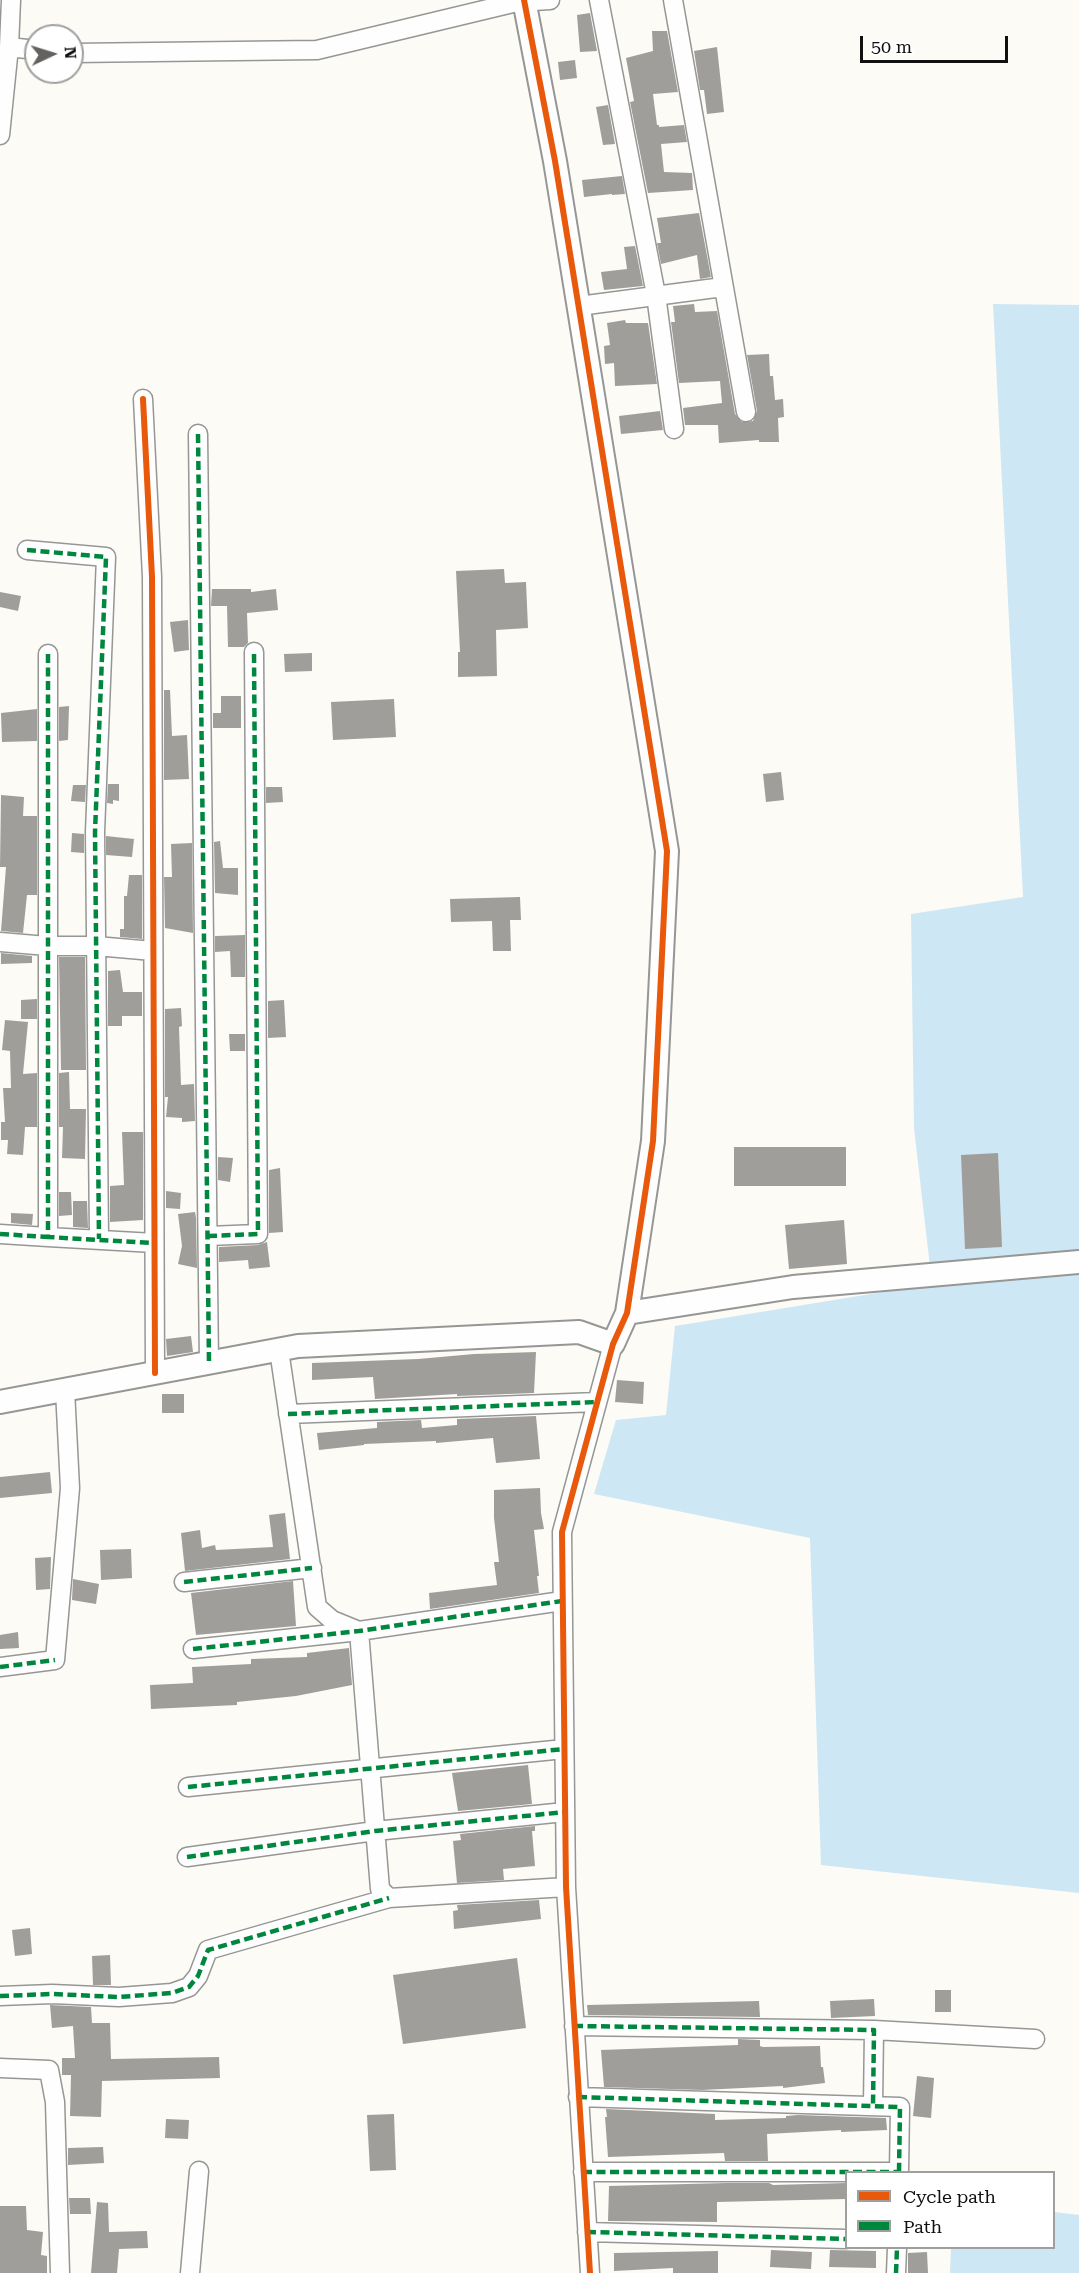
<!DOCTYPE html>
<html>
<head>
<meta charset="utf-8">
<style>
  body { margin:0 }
  #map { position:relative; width:1079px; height:2273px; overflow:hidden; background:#fcfbf6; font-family:"Roboto Serif",serif }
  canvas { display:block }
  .legend { position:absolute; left:845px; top:2171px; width:210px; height:78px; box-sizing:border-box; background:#fff; border:2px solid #9f9f9f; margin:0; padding:8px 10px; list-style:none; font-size:18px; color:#101010 }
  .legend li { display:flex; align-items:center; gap:12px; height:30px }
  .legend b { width:30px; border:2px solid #9f9f9f }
  .north { position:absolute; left:24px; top:24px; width:60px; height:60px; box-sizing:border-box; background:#fff; border:2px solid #9f9f9f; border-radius:50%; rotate:86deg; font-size:16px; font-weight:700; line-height:24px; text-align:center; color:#101010 }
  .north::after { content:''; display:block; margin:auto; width:21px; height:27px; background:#636260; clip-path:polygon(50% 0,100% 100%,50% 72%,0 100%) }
  .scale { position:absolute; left:860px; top:36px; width:148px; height:27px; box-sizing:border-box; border:3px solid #101010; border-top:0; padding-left:8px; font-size:18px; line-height:21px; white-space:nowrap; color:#101010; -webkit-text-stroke:4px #fff; paint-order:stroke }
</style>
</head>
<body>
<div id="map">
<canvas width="1079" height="2273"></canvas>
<ul class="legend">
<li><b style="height:8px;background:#e8590c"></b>Cycle path</li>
<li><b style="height:8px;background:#00873e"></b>Path</li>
</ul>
<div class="north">N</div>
<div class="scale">50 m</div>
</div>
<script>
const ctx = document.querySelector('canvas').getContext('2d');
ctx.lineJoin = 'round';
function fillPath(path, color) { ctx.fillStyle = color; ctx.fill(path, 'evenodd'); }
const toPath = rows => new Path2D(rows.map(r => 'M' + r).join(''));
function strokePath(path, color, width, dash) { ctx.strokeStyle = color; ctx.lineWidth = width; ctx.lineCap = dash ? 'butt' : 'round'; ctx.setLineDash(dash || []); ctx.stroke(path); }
fillPath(toPath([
  [993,304,1079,305,1079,1893,821,1865,810,1538,594,1494,616,1420,666,1415,675,1326,932,1284,914,1128,911,914,1023,897],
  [1054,2212,1079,2215,1079,2273,950,2273,951,2248,1054,2248]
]), '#cee7f4');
fillPath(toPath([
  [590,13,597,51,580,52,577,15],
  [652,31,667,31,678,92,653,94,657,125,659,125,659,127,684,125,687,142,661,144,664,172,692,173,693,190,648,193,630,102,634,101,626,58,653,51],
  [717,47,724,112,707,114,704,90,700,90,694,51],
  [575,60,577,78,560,80,558,62],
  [608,105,615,144,603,145,596,107],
  [622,176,625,194,612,195,612,194,584,197,582,180],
  [699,213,711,277,700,279,697,255,661,264,657,243,661,243,657,218],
  [635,246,643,286,604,290,601,272,627,269,624,247],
  [694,304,695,312,717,311,735,414,742,422,753,421,757,411,747,355,769,354,770,376,773,376,775,400,783,399,784,417,778,418,779,442,759,442,759,440,719,443,718,425,685,425,683,408,722,403,720,381,679,383,671,322,675,322,673,306],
  [625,320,626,323,648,323,657,384,615,386,614,363,605,364,604,346,610,345,607,323],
  [660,411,663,430,621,434,619,416],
  [504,569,505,583,526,582,528,628,496,630,497,676,458,677,458,652,460,652,456,571],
  [212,589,251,589,251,592,276,589,278,610,247,613,248,643,244,647,228,647,227,606,211,606],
  [0,592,21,596,18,611,0,607],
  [188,620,189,650,174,652,170,622],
  [312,653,312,671,285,672,284,654],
  [164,690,170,690,172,736,187,735,189,779,164,780],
  [221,696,241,696,241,728,213,728,213,713,221,713],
  [394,699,396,737,333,740,331,702],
  [69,706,68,740,59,741,59,707],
  [37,709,37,741,2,742,1,713],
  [781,772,784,800,766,802,763,774],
  [108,784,119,784,119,801,113,800,113,804,107,803],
  [73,785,86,785,85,802,71,801],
  [266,787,282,787,283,802,266,803],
  [1,795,24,797,23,816,37,816,37,895,27,895,23,933,1,931,6,867,0,867],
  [72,833,84,834,84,853,71,852],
  [106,836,134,839,132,857,106,855],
  [220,841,223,868,238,868,238,895,215,893,214,842],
  [192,843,193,933,165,928,164,877,172,877,171,844],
  [129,875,142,875,142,939,120,937,120,929,124,929,124,896,127,896],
  [520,897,521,920,510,920,511,951,493,951,492,921,451,922,450,899],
  [245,935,245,977,231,977,230,951,215,952,215,936],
  [1,953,32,956,32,963,1,964],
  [59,957,85,957,86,1070,61,1070],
  [120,970,123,992,142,992,142,1016,122,1016,122,1026,108,1026,108,971],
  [37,999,37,1019,21,1019,21,1000],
  [284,1000,286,1037,268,1038,268,1001],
  [181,1008,182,1026,179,1027,181,1085,194,1084,195,1121,182,1122,182,1118,166,1117,168,1097,165,1097,165,1009],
  [5,1020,28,1022,23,1074,37,1073,37,1127,25,1127,23,1155,7,1154,8,1140,1,1140,1,1122,5,1122,3,1088,11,1088,10,1051,2,1050],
  [229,1034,245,1034,245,1051,230,1051],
  [69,1072,70,1109,86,1109,85,1159,62,1158,63,1127,59,1127,59,1073],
  [122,1132,143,1132,143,1220,110,1222,110,1186,124,1185],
  [734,1147,846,1147,846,1186,734,1186],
  [998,1153,1002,1247,965,1249,961,1155],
  [218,1157,233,1158,230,1182,218,1180],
  [280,1168,283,1232,269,1233,269,1170],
  [166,1191,181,1193,180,1209,166,1208],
  [59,1192,71,1192,72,1215,59,1216],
  [73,1201,87,1201,88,1228,73,1227],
  [195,1212,196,1218,197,1268,178,1264,182,1246,178,1214],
  [11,1213,33,1214,32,1225,11,1223],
  [844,1220,847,1264,789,1269,785,1225],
  [267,1242,270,1267,249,1269,248,1260,219,1262,219,1247,258,1245],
  [191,1336,193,1352,167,1356,166,1339],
  [536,1352,534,1393,457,1396,457,1394,375,1399,373,1377,312,1380,312,1363,418,1359,474,1354],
  [617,1380,644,1382,643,1404,615,1402],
  [162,1394,184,1394,184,1413,162,1413],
  [536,1416,540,1459,496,1463,493,1438,436,1443,436,1441,364,1444,364,1445,319,1450,317,1433,377,1428,377,1422,421,1420,422,1428,457,1425,457,1419],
  [50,1472,52,1493,0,1498,0,1477],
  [540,1488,541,1513,544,1529,534,1530,539,1576,537,1576,539,1593,430,1609,429,1593,497,1585,494,1562,499,1562,494,1518,494,1490],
  [285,1513,290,1559,185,1571,181,1533,200,1530,202,1548,215,1545,216,1550,273,1547,269,1515],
  [131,1549,132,1578,101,1580,100,1550],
  [51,1557,50,1589,36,1590,35,1558],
  [73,1579,99,1584,96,1604,72,1600],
  [293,1581,296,1626,196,1635,191,1593],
  [18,1632,19,1648,0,1649,0,1635],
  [349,1648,352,1685,296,1696,237,1702,237,1705,151,1709,150,1685,193,1683,192,1667,251,1664,251,1659,307,1657,307,1653],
  [528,1765,532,1804,458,1811,452,1773],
  [535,1826,535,1831,532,1831,535,1866,503,1869,504,1880,457,1883,453,1841,461,1840,460,1834],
  [539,1900,541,1919,454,1929,453,1911,458,1910,457,1905],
  [30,1928,32,1954,15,1956,12,1930],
  [110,1955,111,1985,93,1985,92,1956],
  [517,1958,526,2028,403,2044,393,1975],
  [935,1990,951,1990,951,2012,935,2012],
  [874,1999,875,2016,831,2018,830,2001],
  [759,2001,760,2017,588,2015,587,2005],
  [50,2005,91,2007,92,2023,110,2023,111,2059,219,2057,220,2078,102,2081,101,2117,70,2116,71,2075,62,2075,62,2058,75,2058,73,2026,52,2028],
  [738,2039,760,2040,760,2046,763,2047,820,2046,821,2067,823,2067,825,2083,783,2088,783,2086,702,2090,604,2087,601,2050,738,2045],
  [917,2076,934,2078,931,2118,913,2116],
  [606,2109,715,2114,715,2120,786,2118,786,2116,798,2115,886,2118,887,2130,841,2132,841,2130,767,2134,768,2161,725,2161,724,2153,608,2157,605,2117,607,2117],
  [394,2114,396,2170,370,2171,367,2115],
  [166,2119,189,2120,188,2139,165,2138],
  [103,2147,104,2163,68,2165,68,2148],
  [726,2183,769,2183,773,2185,846,2183,846,2199,717,2202,717,2222,608,2221,609,2186],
  [69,2198,90,2198,91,2214,70,2214],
  [97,2202,108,2203,109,2232,147,2231,148,2248,119,2249,117,2273,91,2273],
  [0,2206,26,2206,27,2230,43,2232,41,2255,47,2256,47,2273,0,2273],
  [771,2250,812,2252,811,2269,770,2267],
  [830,2250,876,2251,876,2268,829,2267],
  [718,2251,718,2273,673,2273,673,2268,614,2271,614,2253],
  [927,2252,928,2273,908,2273,908,2253]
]), '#a09e9b');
const minor = toPath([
  [599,0,656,295,674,429],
  [673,0,746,412],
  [9,47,36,50],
  [72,53,317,50,517,2,550,0],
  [0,135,9,47,11,0],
  [579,306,723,287],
  [143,399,152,577,155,1373],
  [198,434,209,1363],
  [27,550,106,557,95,832,99,1239],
  [48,654,48,1237,154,1243],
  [0,942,47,946,96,946,153,951],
  [0,1234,48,1237],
  [208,1236,258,1234,254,652],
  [279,1350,317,1607,332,1620,359,1631,380,1889,389,1898,566,1887],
  [288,1414,597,1402],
  [184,1582,312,1568],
  [193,1649,359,1631,562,1601],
  [0,1667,55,1660,70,1488,65,1390],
  [188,1787,564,1749],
  [187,1857,375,1831,565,1812],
  [0,1996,52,1994,119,1997,172,1993,189,1987,198,1976,208,1950,389,1898],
  [574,2026,874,2030,873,2106],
  [874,2030,1035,2039],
  [0,2068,49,2070,55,2102,60,2273],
  [578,2097,900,2107,899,2172],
  [583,2172,899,2172],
  [587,2232,846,2239],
  [190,2273,199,2171],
  [590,2273,566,1887,562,1532,613,1344],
  [896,2273,897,2248]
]);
const tertiary = toPath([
  [627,1313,793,1287,1079,1262],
  [0,1402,298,1346,579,1332,613,1344,627,1313,653,1141,667,851,555,161,524,0]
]);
strokePath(minor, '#969694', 21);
strokePath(tertiary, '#969694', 26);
strokePath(minor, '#fffefe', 18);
strokePath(tertiary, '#fffefe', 22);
strokePath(toPath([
  [198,434,209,1363],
  [27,550,106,557,95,832,99,1239],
  [48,654,48,1237,154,1243],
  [0,1234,48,1237],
  [208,1236,258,1234,254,652],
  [288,1414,597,1402],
  [184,1582,312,1568],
  [193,1649,359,1631,562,1601],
  [0,1667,55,1660],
  [188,1787,564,1749],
  [187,1857,375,1831,565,1812],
  [0,1996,52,1994,119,1997,172,1993,189,1987,198,1976,208,1950,389,1898],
  [574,2026,874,2030,873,2106],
  [578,2097,900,2107,899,2172],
  [583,2172,899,2172],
  [587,2232,846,2239],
  [896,2273,897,2248]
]), '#00873e', 4.5, [9, 4.5]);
strokePath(toPath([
  [524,0,555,161,667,851,653,1141,627,1313,613,1344,562,1532,566,1887,590,2273],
  [143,399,152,577,155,1373]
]), '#e8590c', 6);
</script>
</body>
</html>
